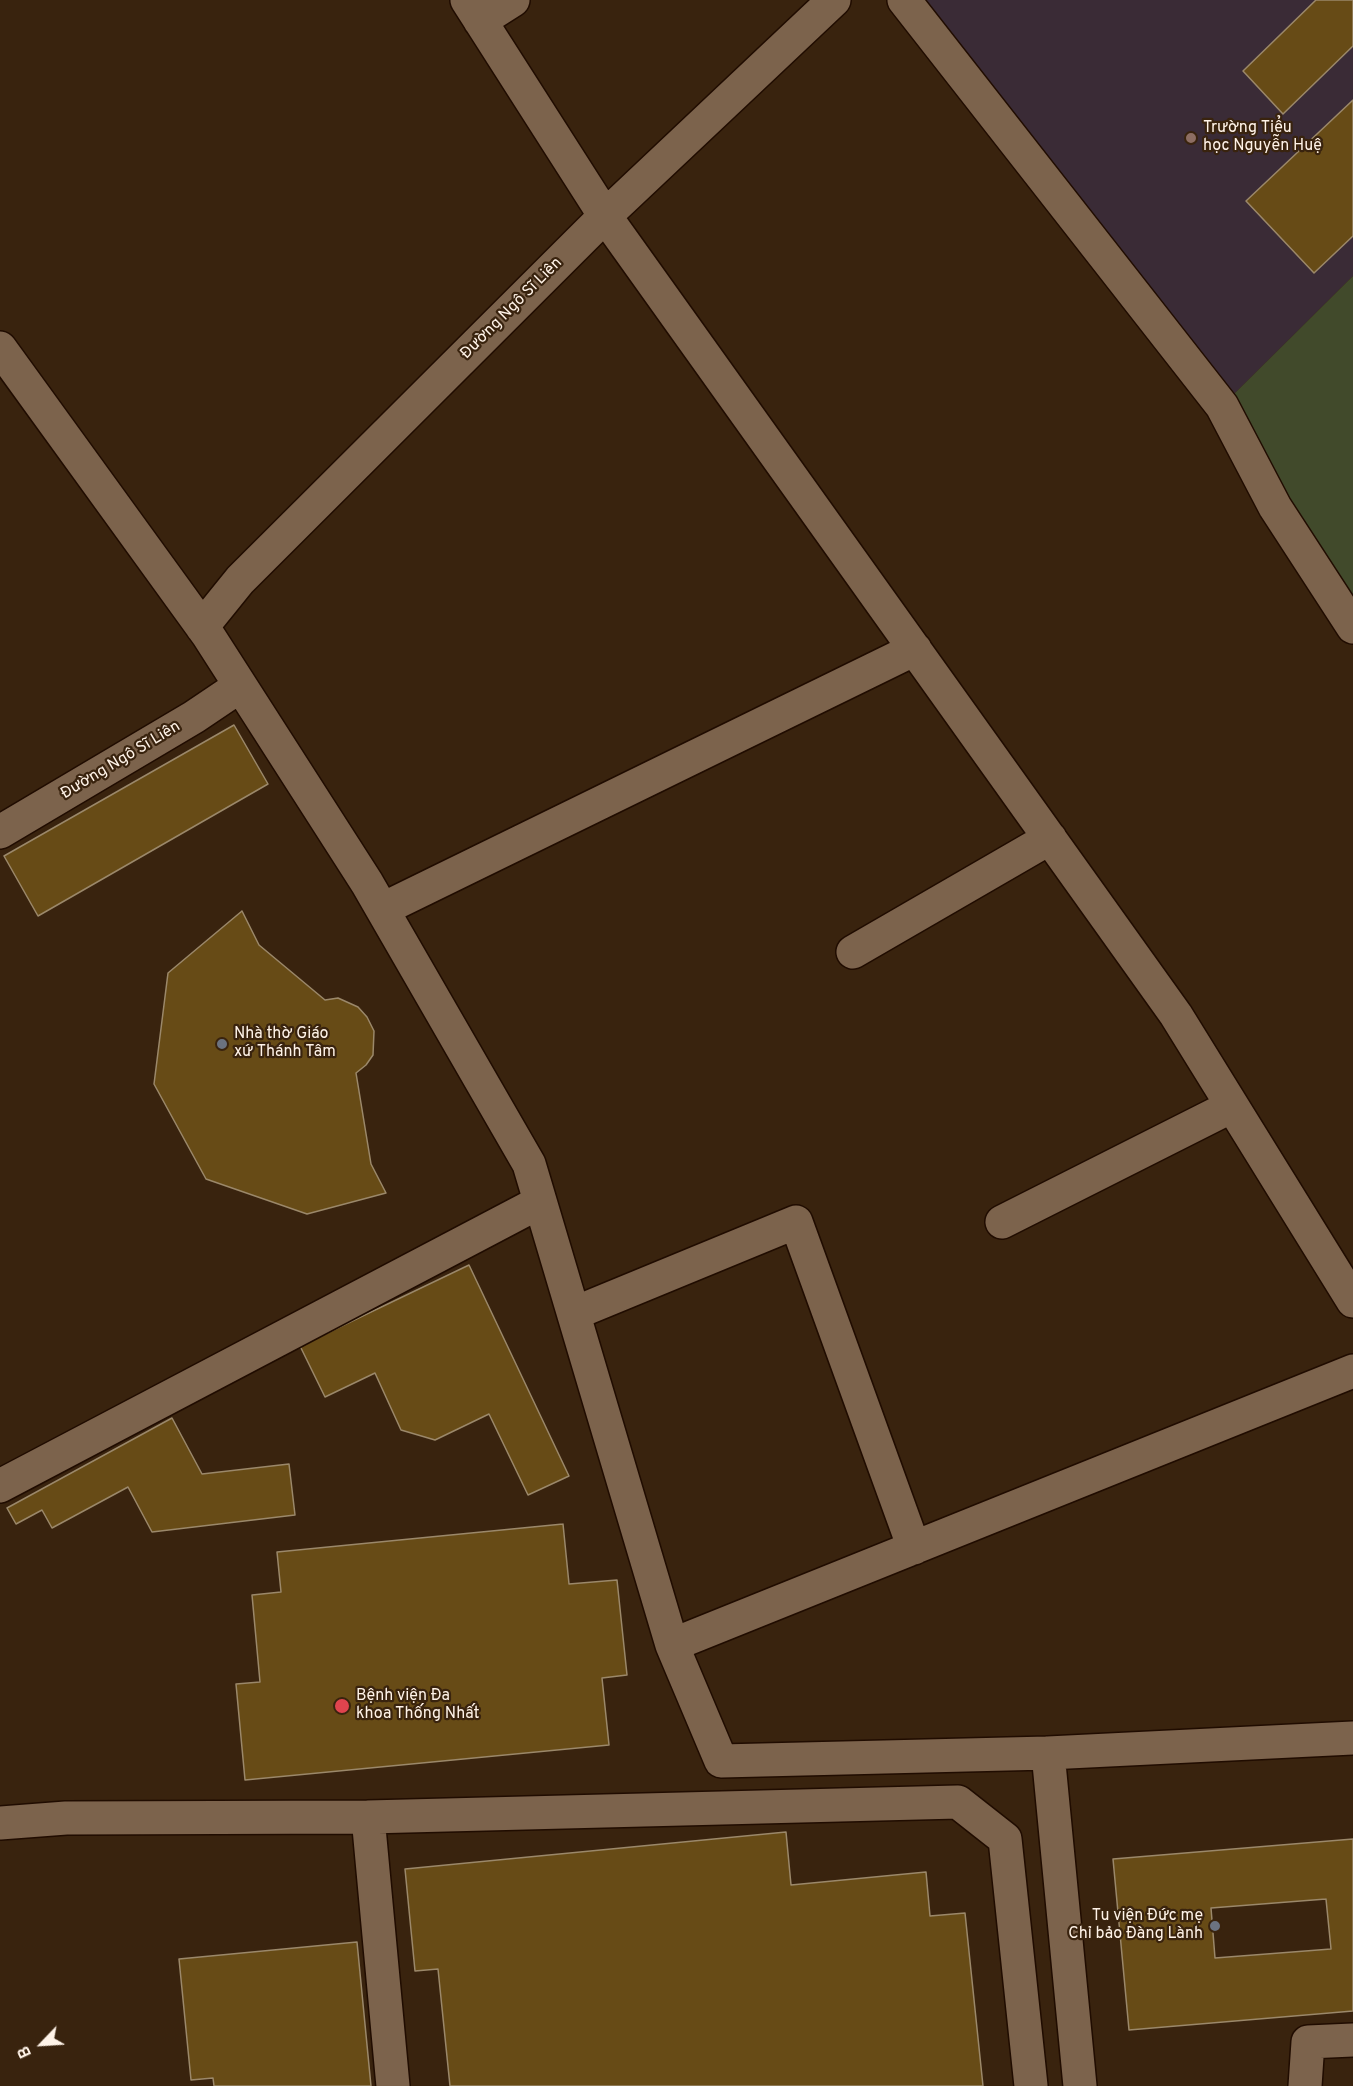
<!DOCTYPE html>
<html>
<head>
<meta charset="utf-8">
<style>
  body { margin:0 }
  #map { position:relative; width:1353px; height:2086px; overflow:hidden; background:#39230e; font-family:Overpass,sans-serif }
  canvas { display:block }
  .north { position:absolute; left:12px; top:2014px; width:60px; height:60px; -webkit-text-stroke:4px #39230e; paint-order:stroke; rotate:245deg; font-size:16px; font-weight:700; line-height:24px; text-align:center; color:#fff3e8 }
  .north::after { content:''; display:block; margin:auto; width:21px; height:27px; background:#fff3e8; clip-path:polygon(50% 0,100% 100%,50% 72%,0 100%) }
</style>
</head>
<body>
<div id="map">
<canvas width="1353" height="2086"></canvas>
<div class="north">B</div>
</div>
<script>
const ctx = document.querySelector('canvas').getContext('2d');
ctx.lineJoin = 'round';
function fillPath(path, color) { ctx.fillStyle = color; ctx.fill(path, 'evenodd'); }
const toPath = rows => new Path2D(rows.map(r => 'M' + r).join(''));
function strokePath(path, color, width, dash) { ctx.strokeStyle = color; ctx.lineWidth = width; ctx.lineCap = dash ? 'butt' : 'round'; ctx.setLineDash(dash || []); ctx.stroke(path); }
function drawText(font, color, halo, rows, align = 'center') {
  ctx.font = font + ' Overpass,sans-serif'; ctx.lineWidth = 4.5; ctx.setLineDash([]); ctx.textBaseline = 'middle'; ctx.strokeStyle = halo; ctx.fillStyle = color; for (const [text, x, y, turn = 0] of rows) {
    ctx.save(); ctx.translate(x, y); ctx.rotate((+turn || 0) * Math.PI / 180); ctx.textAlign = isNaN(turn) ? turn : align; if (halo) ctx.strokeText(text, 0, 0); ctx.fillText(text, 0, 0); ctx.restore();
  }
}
fillPath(toPath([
  [921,0,1353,0,1353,276,1232,396]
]), '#3a2b36');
fillPath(toPath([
  [1353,276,1353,603,1286,500,1232,396]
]), '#414a2b');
const building = toPath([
  [1316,0,1353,0,1353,46,1283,114,1243,71,1316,0],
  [1353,100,1353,236,1314,273,1246,201,1353,100],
  [234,725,268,784,38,916,4,856,234,725],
  [242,911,259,945,325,1000,338,998,358,1007,367,1017,374,1031,373,1055,366,1065,356,1073,371,1164,386,1193,307,1214,206,1179,154,1084,168,973,242,911],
  [469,1265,569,1476,528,1495,489,1414,435,1440,401,1430,375,1373,325,1397,300,1346,469,1265],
  [172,1418,202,1474,289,1464,295,1515,152,1532,128,1487,52,1528,42,1510,16,1524,7,1508,172,1418],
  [563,1524,569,1584,617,1580,627,1675,602,1678,609,1745,245,1780,236,1684,260,1682,252,1595,281,1592,277,1552,563,1524],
  [786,1832,791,1885,926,1872,930,1916,965,1913,983,2086,450,2086,438,1969,415,1971,405,1869,786,1832],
  [1353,1839,1353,2011,1129,2030,1113,1859,1353,1839],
  [1326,1899,1331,1949,1215,1958,1211,1908,1326,1899],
  [357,1942,371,2086,214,2086,213,2078,191,2080,179,1959,357,1942]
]);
fillPath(building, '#674b16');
strokePath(building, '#9b886a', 1.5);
const minor = toPath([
  [467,0,605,216,1176,1015,1353,1301],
  [904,0,1222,406,1275,507,1353,627],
  [480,21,513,0],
  [0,348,208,635,367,883,529,1164,672,1645,721,1761,1048,1753,1353,1738],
  [202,627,240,580,605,216,834,0],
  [0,832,194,717,240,686],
  [383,909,915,649],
  [853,952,1050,838],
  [1002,1222,1232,1106],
  [575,1313,796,1222,914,1548],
  [0,1486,540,1202],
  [672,1645,1353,1371],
  [1048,1753,1080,2086],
  [368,1817,958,1802,1005,1839,1031,2086],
  [0,1823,66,1818,368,1817,393,2086],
  [1305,2086,1308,2042,1353,2040]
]);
strokePath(minor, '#200c00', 36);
strokePath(minor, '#7c634c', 33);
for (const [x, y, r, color] of [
  [1191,138,6,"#8d6e63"],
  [222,1044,6,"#6b7280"],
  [342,1706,8,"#e0444e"],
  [1215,1926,6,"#6b7280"]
]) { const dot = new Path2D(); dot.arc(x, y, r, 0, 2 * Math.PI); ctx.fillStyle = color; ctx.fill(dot); strokePath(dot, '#39230e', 2); }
drawText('16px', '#fff3e8', '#39230e', [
  ["Trường Tiểu",1203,129],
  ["học Nguyễn Huệ",1203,147],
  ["Nhà thờ Giáo",234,1035],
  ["xứ Thánh Tâm",234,1053],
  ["Bệnh viện Đa",356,1697],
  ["khoa Thống Nhất",356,1715],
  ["Tu viện Đức mẹ",1203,1917,"right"],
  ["Chỉ bảo Đàng Lành",1203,1935,"right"]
], 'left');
drawText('16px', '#fff3e8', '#39230e', [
  ["Đường Ngô Sĩ Liên",512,309,-45],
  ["Đường Ngô Sĩ Liên",121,761,-31]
]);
</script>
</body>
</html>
